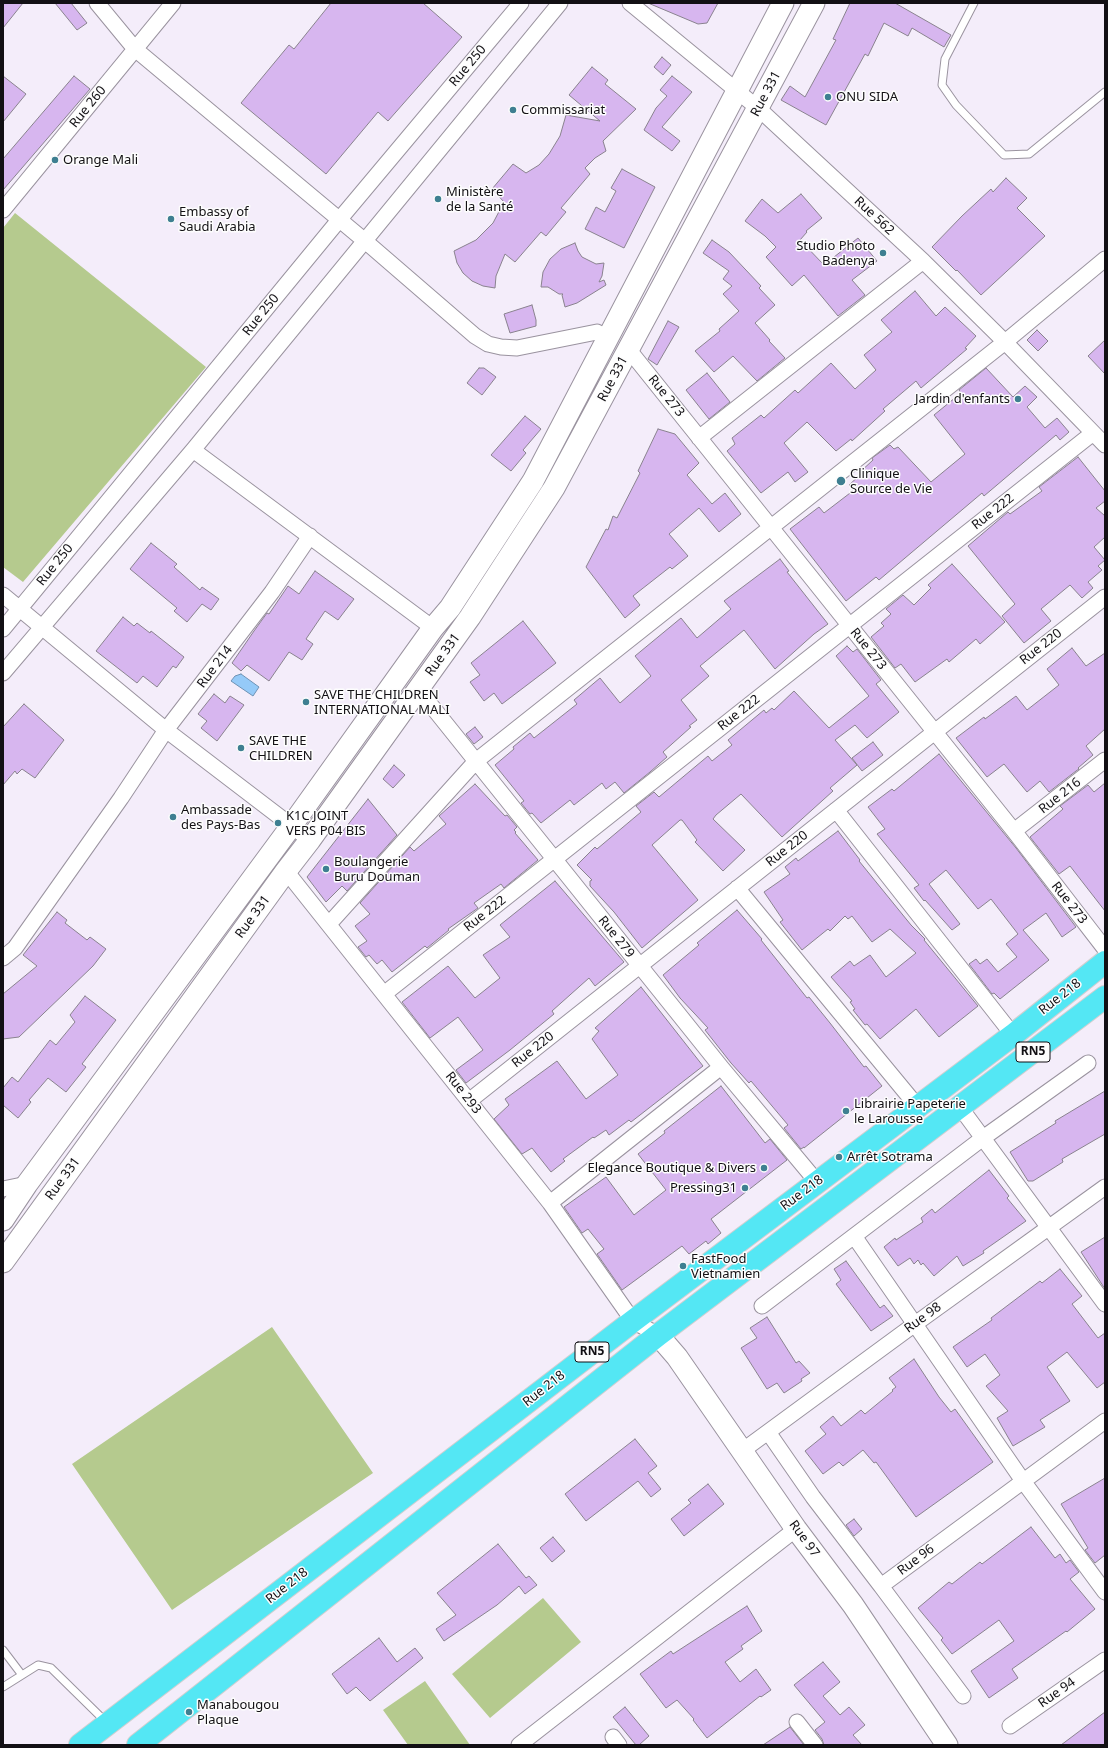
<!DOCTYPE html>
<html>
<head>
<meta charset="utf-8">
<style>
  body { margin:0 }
  #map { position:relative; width:1108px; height:1748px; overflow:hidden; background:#f4edfa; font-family:"Noto Sans",sans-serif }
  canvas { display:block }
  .frame { position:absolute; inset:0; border:4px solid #121014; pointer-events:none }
</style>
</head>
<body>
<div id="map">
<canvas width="1108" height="1748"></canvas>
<div class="frame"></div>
</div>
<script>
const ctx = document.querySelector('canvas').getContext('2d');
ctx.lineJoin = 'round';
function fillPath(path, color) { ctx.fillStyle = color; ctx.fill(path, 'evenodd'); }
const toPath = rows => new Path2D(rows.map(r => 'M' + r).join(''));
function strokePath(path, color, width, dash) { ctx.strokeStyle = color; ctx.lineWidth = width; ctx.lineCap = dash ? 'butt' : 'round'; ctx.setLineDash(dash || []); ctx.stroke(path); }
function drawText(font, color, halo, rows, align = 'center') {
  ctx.font = font + ' "Noto Sans",sans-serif'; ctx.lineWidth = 3; ctx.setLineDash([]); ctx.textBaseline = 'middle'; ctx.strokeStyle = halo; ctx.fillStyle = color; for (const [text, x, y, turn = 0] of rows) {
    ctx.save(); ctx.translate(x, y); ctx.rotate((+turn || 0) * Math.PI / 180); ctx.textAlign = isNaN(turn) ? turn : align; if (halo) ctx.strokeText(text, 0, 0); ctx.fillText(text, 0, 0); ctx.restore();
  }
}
fillPath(toPath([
  [15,213,206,367,23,582,3,567,3,228],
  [272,1327,373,1473,172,1610,72,1464],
  [543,1598,581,1642,490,1718,452,1674],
  [425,1681,470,1745,408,1745,383,1710]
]), '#b5ca8e');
const water = toPath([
  [241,674,259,687,253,696,231,681,235,676,241,674]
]);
fillPath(water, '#95caf8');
strokePath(water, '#6e92b4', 1);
const building = toPath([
  [3,3,23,3,3,28,3,3],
  [55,3,71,3,87,23,77,30,55,3],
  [331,3,423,3,462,37,388,121,378,112,326,174,241,103,289,45,294,49,331,3],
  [648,3,718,3,707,23,698,24,648,3],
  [850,3,895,3,951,35,944,47,912,28,908,36,884,23,868,56,865,54,826,125,781,100,790,86,805,97,836,40,833,39,850,3],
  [662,57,671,65,663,75,654,67,662,57],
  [592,67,608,80,605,84,636,109,603,141,606,151,595,158,585,168,590,174,561,208,566,212,546,236,541,232,515,262,505,254,496,276,495,288,483,286,472,281,463,273,457,263,454,251,476,240,493,223,504,202,492,189,513,164,526,173,539,165,549,154,560,136,566,115,600,121,569,95,592,67],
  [3,76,26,94,3,122,3,76],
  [74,76,90,89,3,190,3,159,74,76],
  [672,76,692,92,662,127,680,141,672,151,644,130,656,108,667,96,660,90,672,76],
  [622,169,655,187,624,248,585,229,596,207,605,212,616,191,611,188,622,169],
  [1006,178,1027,198,1017,208,1045,236,981,295,957,270,956,271,932,247,962,216,991,189,993,192,1006,178],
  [801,194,822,218,806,231,807,232,800,240,824,265,858,238,877,261,852,280,865,295,838,316,804,275,792,286,766,257,776,247,765,236,745,221,762,199,778,213,801,194],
  [712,240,729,252,761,286,759,288,775,305,755,323,770,340,769,341,785,358,757,381,733,356,714,372,695,351,720,331,719,329,739,311,723,294,732,286,723,279,729,271,703,253,712,240],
  [575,243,578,251,582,257,596,264,604,263,602,276,599,282,604,280,606,285,577,303,565,307,562,295,563,294,559,294,548,287,541,287,543,272,550,259,561,249,575,243],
  [915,291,936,316,945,307,976,336,965,348,967,349,921,388,916,381,883,409,885,411,852,441,851,439,836,451,807,422,784,443,808,472,795,482,788,472,761,493,727,451,735,444,732,438,761,415,764,418,795,390,798,393,831,363,855,389,876,370,864,355,892,332,881,320,915,291],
  [532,305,536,320,536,326,510,333,504,314,532,305],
  [668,321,679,327,657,365,648,359,668,321],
  [1037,330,1048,341,1038,351,1027,340,1037,330],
  [1105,340,1105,374,1088,356,1105,340],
  [479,368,484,368,496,377,482,395,467,383,479,368],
  [986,368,1013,397,1025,386,1037,397,1027,407,1045,428,1057,418,1069,432,1060,440,1056,435,984,496,982,493,879,580,876,577,846,601,790,529,819,507,824,513,854,490,849,485,860,475,859,473,873,460,872,458,890,445,894,449,898,447,931,482,965,454,934,415,961,393,959,390,986,368],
  [707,373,730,402,709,419,686,390,707,373],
  [525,416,541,429,523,450,526,453,511,471,491,455,525,416],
  [658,429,675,434,699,463,687,475,712,504,725,493,741,514,719,532,699,508,669,534,688,556,672,569,670,567,633,596,640,605,625,618,586,567,606,529,608,530,613,516,617,518,640,473,638,471,658,429],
  [1078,457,1105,491,1105,501,1096,508,1105,516,1105,537,1094,547,1105,560,1098,566,1102,570,1088,582,1093,588,1082,598,1070,585,1041,609,1051,621,1024,643,1002,616,1015,604,968,546,1008,512,1010,514,1042,491,1039,487,1078,457],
  [151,543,177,564,174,567,200,590,202,587,219,599,211,610,202,604,187,622,174,611,177,608,130,569,151,543],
  [780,559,789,571,787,572,828,624,814,634,775,669,744,630,700,666,709,676,681,700,697,720,689,726,691,727,663,752,667,757,650,772,624,793,615,782,606,789,602,783,574,805,570,800,541,823,532,813,530,814,521,803,524,801,495,765,514,749,513,747,530,733,534,738,577,704,574,700,600,678,620,703,651,676,635,656,681,618,697,638,731,609,724,601,780,559],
  [952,564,1005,622,980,644,976,639,949,662,947,659,915,682,901,664,895,668,871,637,884,626,881,623,891,614,886,609,892,604,903,595,914,605,931,588,928,585,952,564],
  [315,571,354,599,338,620,325,611,306,639,313,644,302,660,289,652,269,681,247,665,241,671,232,663,254,631,267,613,269,614,288,586,299,594,315,571],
  [123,617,134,626,137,623,150,633,151,631,184,657,176,668,173,666,157,687,143,676,137,683,96,651,123,617],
  [523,621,556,663,502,704,494,693,484,701,470,682,480,675,471,663,523,621],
  [847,646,853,652,857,649,881,680,876,684,899,712,867,738,855,725,835,740,857,765,830,788,833,791,782,837,741,794,716,815,713,819,745,850,723,871,695,842,697,840,682,820,680,820,652,845,698,900,642,948,614,912,590,886,590,881,592,880,577,865,595,847,597,849,641,812,636,806,654,792,659,797,708,756,712,761,732,745,728,740,764,710,766,713,772,708,774,710,794,691,829,728,869,696,836,656,847,646],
  [1072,648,1086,666,1105,653,1105,729,1086,746,1093,755,1078,768,1079,769,1076,771,1049,792,1040,781,1027,792,1004,764,987,777,956,738,984,717,985,719,1016,696,1027,710,1059,685,1047,669,1072,648],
  [214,694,225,703,230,696,244,705,217,741,201,728,207,721,198,714,214,694],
  [24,704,64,740,35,778,22,769,17,774,15,771,3,785,3,727,24,704],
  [475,727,483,737,474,744,466,734,475,727],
  [873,742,883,755,862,771,852,758,873,742],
  [939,754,1016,848,1076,927,1062,937,1046,913,1023,930,1049,960,1000,999,994,993,992,994,969,964,976,959,980,964,987,959,998,972,1017,957,1006,944,1018,934,991,899,978,909,946,870,929,884,960,924,952,930,925,900,924,901,914,888,919,885,877,834,885,829,868,807,892,789,894,791,939,754],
  [394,765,405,775,393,788,383,779,394,765],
  [1105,783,1105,911,1070,866,1059,874,1030,837,1063,809,1060,806,1088,785,1094,792,1105,783],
  [475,784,505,816,507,815,517,827,514,830,516,832,515,833,538,860,504,888,501,884,474,903,478,908,448,929,449,930,427,948,425,946,392,972,382,960,377,964,369,955,366,957,358,947,367,941,355,926,370,914,360,903,410,847,414,851,446,824,439,816,475,784],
  [368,799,397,835,347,891,342,886,326,902,307,877,368,799],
  [838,831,860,860,859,861,911,925,925,939,924,940,978,1006,939,1037,916,1009,880,1039,867,1024,865,1025,853,1010,855,1009,850,1002,852,1001,831,977,850,961,854,966,870,955,886,977,916,953,890,929,872,942,852,916,848,919,845,916,830,931,828,929,802,950,780,922,783,920,764,892,790,874,785,867,796,858,798,861,838,831],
  [555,881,624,962,595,986,589,978,552,1011,554,1014,510,1050,466,1083,456,1070,483,1050,458,1017,430,1038,402,1002,448,966,475,998,500,978,483,955,510,937,500,925,555,881],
  [737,910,762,939,761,940,807,998,809,997,830,1023,864,1067,866,1066,882,1086,804,1148,804,1147,801,1149,784,1128,788,1125,751,1081,749,1083,731,1063,705,1030,708,1028,680,998,663,975,699,945,697,943,737,910],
  [57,912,67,920,65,923,87,940,90,937,106,949,93,966,19,1037,3,1039,3,994,37,966,23,955,57,912],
  [641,987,703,1066,631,1122,629,1120,609,1135,606,1130,594,1138,593,1137,563,1159,565,1161,551,1172,532,1148,522,1154,494,1119,509,1105,505,1099,557,1061,586,1099,618,1075,592,1039,599,1031,595,1028,641,987],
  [85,996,116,1020,82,1064,86,1067,66,1092,48,1078,29,1100,31,1102,18,1118,3,1105,3,1088,12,1077,18,1082,50,1040,56,1045,75,1022,70,1015,85,996],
  [721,1086,765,1143,770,1139,787,1160,711,1219,721,1233,708,1244,706,1241,689,1254,682,1246,622,1290,597,1254,604,1249,588,1229,582,1233,564,1207,606,1177,634,1215,666,1190,638,1154,665,1133,664,1131,721,1086],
  [1105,1091,1105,1134,1062,1159,1063,1162,1033,1181,1028,1181,1010,1152,1056,1123,1055,1121,1105,1091],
  [989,1170,1009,1196,1007,1198,1026,1221,983,1251,984,1253,963,1266,957,1256,934,1276,923,1263,921,1265,918,1260,914,1264,910,1258,898,1266,884,1247,895,1238,896,1240,923,1222,921,1218,932,1209,935,1213,989,1170],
  [1105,1237,1105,1289,1081,1252,1105,1237],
  [846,1261,880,1308,884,1305,893,1316,871,1331,836,1284,841,1280,834,1269,846,1261],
  [1060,1269,1082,1296,1072,1304,1098,1338,1105,1333,1105,1382,1097,1388,1067,1352,1047,1367,1070,1401,1040,1420,1045,1427,1013,1446,997,1418,1008,1411,986,1386,1000,1375,985,1354,967,1367,953,1347,992,1320,991,1318,1040,1281,1042,1283,1060,1269],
  [767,1317,796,1363,799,1361,810,1373,801,1379,802,1381,784,1393,777,1383,767,1389,741,1348,757,1338,750,1328,767,1317],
  [914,1359,939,1397,951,1412,955,1409,993,1462,916,1517,876,1462,874,1463,863,1450,843,1466,839,1462,823,1474,805,1451,826,1434,820,1427,833,1416,841,1426,861,1410,865,1414,893,1391,892,1390,896,1387,889,1378,914,1359],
  [635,1439,657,1466,648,1473,661,1489,651,1497,638,1481,586,1521,565,1494,635,1439],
  [1105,1478,1105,1555,1095,1563,1085,1550,1088,1548,1061,1504,1105,1478],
  [708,1484,724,1504,684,1536,671,1519,691,1503,688,1500,708,1484],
  [854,1519,862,1529,854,1536,846,1525,854,1519],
  [1031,1527,1055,1558,1060,1554,1066,1563,1070,1560,1079,1572,1070,1579,1095,1609,1067,1632,1066,1631,1012,1669,1018,1678,989,1698,971,1671,1014,1641,999,1620,952,1654,941,1640,943,1638,918,1608,949,1582,952,1584,980,1562,982,1564,1031,1527],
  [553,1537,565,1551,552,1562,540,1548,553,1537],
  [498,1544,526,1578,529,1576,537,1585,525,1594,519,1586,497,1605,444,1641,436,1629,456,1615,437,1593,498,1544],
  [747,1606,762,1631,741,1646,743,1649,725,1662,740,1682,756,1669,771,1690,761,1697,760,1696,707,1738,693,1720,694,1719,677,1700,666,1708,640,1674,671,1651,673,1654,747,1606],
  [379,1638,397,1662,415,1648,423,1658,370,1701,356,1687,347,1694,332,1674,379,1638],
  [823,1662,840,1682,823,1696,840,1715,849,1707,865,1725,853,1735,862,1745,824,1745,822,1739,815,1730,825,1722,794,1685,823,1662],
  [625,1707,649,1736,639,1745,636,1745,613,1717,625,1707],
  [1105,1712,1105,1745,1061,1745,1105,1712],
  [790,1727,804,1745,763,1745,790,1727]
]);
fillPath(building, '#d7b6ef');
strokePath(building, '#89828e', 1);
const lane = toPath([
  [974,3,945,59,942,85,956,105,1004,155,1029,154,1105,92],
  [3,1650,22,1675],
  [3,1687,38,1665,51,1668,106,1722]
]);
const street = toPath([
  [97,3,135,49,365,241,475,336,488,344,501,347,517,348,597,332,608,338],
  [630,3,759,109,923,261,1005,342,1105,445],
  [3,210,173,3],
  [629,350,1014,831,1105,949],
  [699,438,923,261],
  [193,450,433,628],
  [3,595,166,730,310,840],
  [3,629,339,220,521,3],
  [3,673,193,450,560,3],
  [418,689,721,1067,817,1182],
  [836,810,1013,1035],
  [1014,831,1105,760],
  [286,871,550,1203,633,1321,658,1335],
  [737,888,917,1106],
  [329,924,476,761,1005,342,1105,259],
  [3,958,15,948,121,798,166,730,272,592,310,536],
  [384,994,1093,433],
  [469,1101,1105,597],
  [960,1107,1105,1304],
  [3,1189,27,1184],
  [550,1203,721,1067],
  [854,1236,1023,1481,1105,1592],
  [762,1306,983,1138,1088,1063],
  [768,1432,813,1497,881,1586,1105,1421],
  [742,1451,915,1324,1105,1187],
  [881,1586,963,1696],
  [797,1722,815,1745],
  [1010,1726,1105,1660],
  [613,1737,619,1745],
  [519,1745,796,1529]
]);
const secondary = toPath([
  [3,1220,27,1184,292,825,433,628,450,608,533,481,783,3],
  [3,1262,286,871,310,840,470,617,554,488,814,3],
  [658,1335,677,1357,796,1529,853,1605,947,1745]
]);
const highway = toPath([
  [80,1745,633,1321,1013,1035,1105,962],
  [138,1745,658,1335,1105,997]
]);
strokePath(lane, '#9a939f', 9);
strokePath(street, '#9a939f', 17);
strokePath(secondary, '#9a939f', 23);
strokePath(highway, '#d0cfd0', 24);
strokePath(lane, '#fff', 7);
strokePath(street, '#fff', 15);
strokePath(secondary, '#fff', 21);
strokePath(highway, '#54e7f4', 22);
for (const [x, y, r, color] of [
  [828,97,4,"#3e7f91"],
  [513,110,4,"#3e7f91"],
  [55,160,4,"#3e7f91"],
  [438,199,4,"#3e7f91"],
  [171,219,4,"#3e7f91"],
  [883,253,4,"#3e7f91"],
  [1018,399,4,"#3e7f91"],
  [841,481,5,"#3e7f91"],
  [306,702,4,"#3e7f91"],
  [241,748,4,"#3e7f91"],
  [173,817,4,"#3e7f91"],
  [278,823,4,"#3e7f91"],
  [326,869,4,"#3e7f91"],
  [846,1111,4,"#3e7f91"],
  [839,1157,4,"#3e7f91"],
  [764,1168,4,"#3e7f91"],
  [745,1188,4,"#3e7f91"],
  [683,1266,4,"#3e7f91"],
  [189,1712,4,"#3e7f91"]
]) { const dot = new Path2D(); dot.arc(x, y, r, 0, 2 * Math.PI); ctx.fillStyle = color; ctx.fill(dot); strokePath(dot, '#fdfdfd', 1.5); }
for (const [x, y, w] of [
  [1033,1052,34],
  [592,1352,34]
]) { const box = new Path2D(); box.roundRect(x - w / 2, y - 10, w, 20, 3); ctx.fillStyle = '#fdfdfd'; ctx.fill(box); strokePath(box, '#121014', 1); }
drawText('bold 12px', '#121014', null, [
  ["RN5",1033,1052],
  ["RN5",592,1352]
]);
drawText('13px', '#121014', '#fdfdfd', [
  ["Rue 250",468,66,-50],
  ["Rue 331",766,94,-62],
  ["Rue 260",88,107,-51],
  ["Rue 562",874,216,43],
  ["Rue 250",261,315,-51],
  ["Rue 331",613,379,-62],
  ["Rue 273",666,396,51],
  ["Rue 222",993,512,-38],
  ["Rue 250",55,565,-51],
  ["Rue 220",1041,647,-38],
  ["Rue 273",868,649,51],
  ["Rue 331",443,655,-54],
  ["Rue 214",215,667,-53],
  ["Rue 222",739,713,-38],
  ["Rue 216",1060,796,-38],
  ["Rue 220",787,849,-38],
  ["Rue 273",1069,903,52],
  ["Rue 222",485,914,-38],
  ["Rue 331",253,917,-54],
  ["Rue 279",616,937,51],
  ["Rue 218",1060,997,-38],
  ["Rue 220",533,1050,-38],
  ["Rue 293",463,1093,52],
  ["Rue 331",63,1179,-54],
  ["Rue 218",802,1193,-37],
  ["Rue 98",923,1318,-36],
  ["Rue 218",544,1389,-38],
  ["Rue 97",804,1539,54],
  ["Rue 96",916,1560,-37],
  ["Rue 218",287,1586,-38],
  ["Rue 94",1057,1693,-35]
]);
drawText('13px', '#121014', '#fdfdfd', [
  ["ONU SIDA",836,97],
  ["Commissariat",521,110],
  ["Orange Mali",63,160],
  ["Ministère",446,192],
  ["de la Santé",446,207],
  ["Embassy of",179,212],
  ["Saudi Arabia",179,227],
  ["Studio Photo",875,246,"right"],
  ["Badenya",875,261,"right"],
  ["Jardin d'enfants",1010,399,"right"],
  ["Clinique",850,474],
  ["Source de Vie",850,489],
  ["SAVE THE CHILDREN",314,695],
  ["INTERNATIONAL MALI",314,710],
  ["SAVE THE",249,741],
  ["CHILDREN",249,756],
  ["Ambassade",181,810],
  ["des Pays-Bas",181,825],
  ["K1C JOINT",286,816],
  ["VERS P04 BIS",286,831],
  ["Boulangerie",334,862],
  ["Buru Douman",334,877],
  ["Librairie Papeterie",854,1104],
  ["le Larousse",854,1119],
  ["Arrêt Sotrama",847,1157],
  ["Elegance Boutique & Divers",756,1168,"right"],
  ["Pressing31",737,1188,"right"],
  ["FastFood",691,1259],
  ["Vietnamien",691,1274],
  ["Manabougou",197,1705],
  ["Plaque",197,1720]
], 'left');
</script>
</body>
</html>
